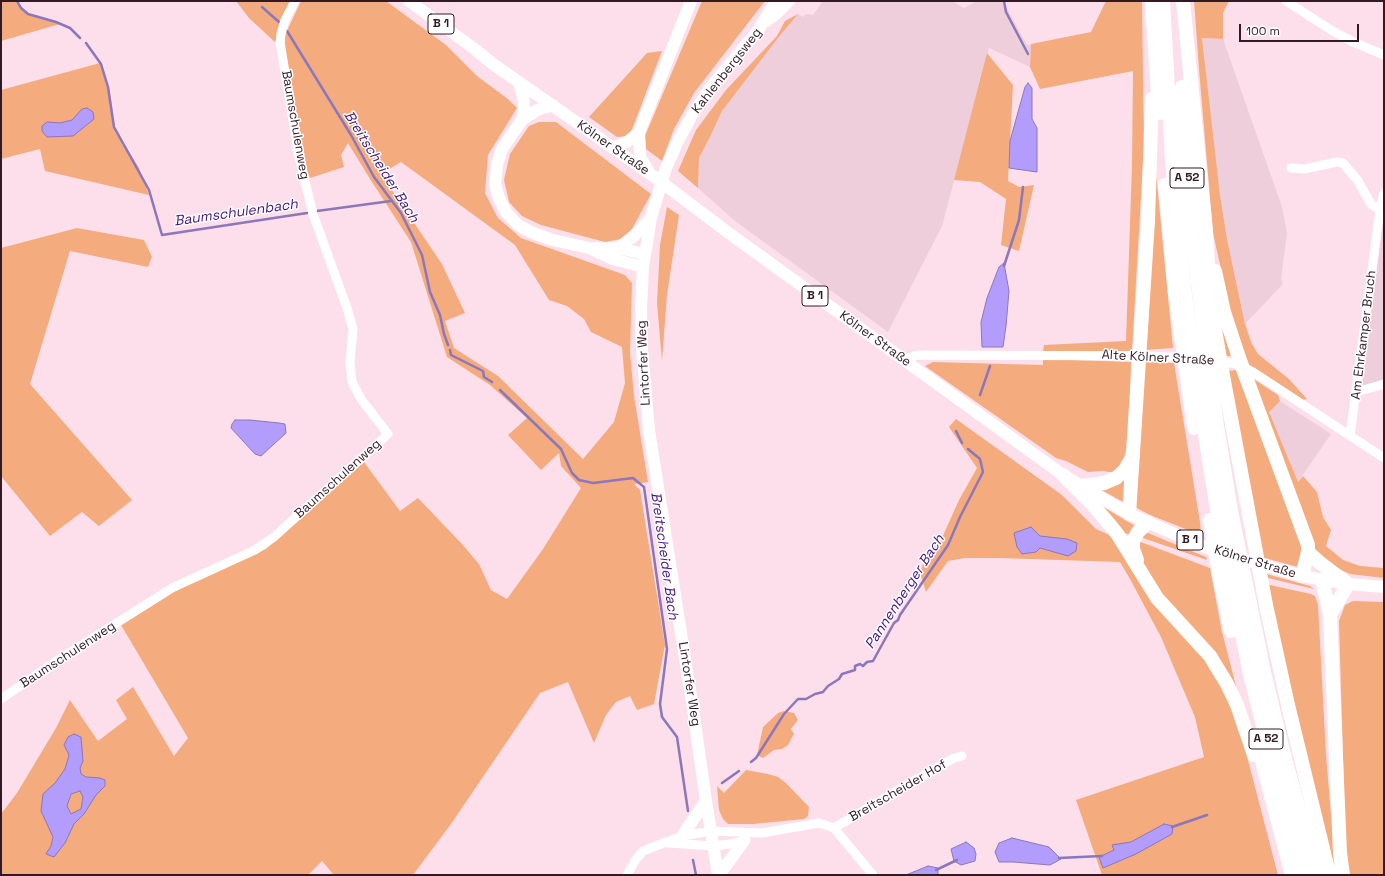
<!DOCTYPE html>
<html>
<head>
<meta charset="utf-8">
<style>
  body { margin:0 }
  #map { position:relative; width:1385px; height:876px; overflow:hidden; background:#fcdfea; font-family:"Space Grotesk",sans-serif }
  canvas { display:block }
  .frame { position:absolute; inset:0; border:2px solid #321a25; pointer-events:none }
  .scale { position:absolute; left:1239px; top:24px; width:120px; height:18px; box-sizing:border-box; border:2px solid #321a25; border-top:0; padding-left:5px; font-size:12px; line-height:14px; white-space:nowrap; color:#321a25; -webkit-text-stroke:3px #fff; paint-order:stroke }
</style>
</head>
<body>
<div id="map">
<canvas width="1385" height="876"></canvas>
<div class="frame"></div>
<div class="scale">100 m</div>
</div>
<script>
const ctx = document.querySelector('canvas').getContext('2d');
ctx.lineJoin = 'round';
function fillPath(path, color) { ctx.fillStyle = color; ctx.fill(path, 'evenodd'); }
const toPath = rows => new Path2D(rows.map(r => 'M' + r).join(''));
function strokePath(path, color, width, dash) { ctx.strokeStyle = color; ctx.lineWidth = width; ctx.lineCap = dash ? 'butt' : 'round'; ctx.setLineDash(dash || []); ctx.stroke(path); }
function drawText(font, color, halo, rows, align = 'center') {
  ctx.font = font + ' "Space Grotesk",sans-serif'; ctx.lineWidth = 3; ctx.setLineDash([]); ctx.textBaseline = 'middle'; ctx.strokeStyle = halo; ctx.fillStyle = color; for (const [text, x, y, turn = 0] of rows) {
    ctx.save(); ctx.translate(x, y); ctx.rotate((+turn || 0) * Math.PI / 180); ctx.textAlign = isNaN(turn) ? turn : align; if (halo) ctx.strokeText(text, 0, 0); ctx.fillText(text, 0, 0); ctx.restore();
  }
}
fillPath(toPath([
  [823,1,952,1,964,8,977,1,1003,1,1027,45,1031,44,1030,67,989,48,942,226,888,332,735,221,698,188,699,158,710,137,722,111,778,38,798,14,803,17,806,14,813,15],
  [1202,38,1223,39,1282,207,1287,233,1281,279,1283,284,1245,324,1227,239,1220,195],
  [1384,209,1384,380,1362,386],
  [1260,393,1280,401,1331,434,1298,482]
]), '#eeceda');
fillPath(toPath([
  [1,1,18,1,24,10,30,14,51,20,60,24,1,41],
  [236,1,292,1,276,43,249,18],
  [301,1,386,1,446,45,477,76,508,99,517,108,488,155,485,193,498,218,521,238,625,275,632,283,630,353,634,396,648,482,634,484,640,490,665,645,654,704,637,710,630,696,616,702,606,715,594,743,568,682,540,693,451,824,413,875,334,875,322,861,308,875,1,875,1,814,17,793,56,728,70,700,98,741,127,719,116,700,133,687,174,756,188,738,121,625,177,590,266,549,364,462,400,511,418,498,462,544,479,564,491,590,507,599,543,549,581,488,561,466,559,453,541,470,508,435,527,418,490,385,447,357,411,242,370,179,348,143,341,155,344,167,310,178,307,170,285,50,285,35],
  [401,162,515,245,549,300,567,306,584,319,591,332,622,347,625,383,614,422,583,459,498,376,454,348,445,321,465,313,442,264,381,174],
  [702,1,765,1,694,93,674,129,662,161,646,149,645,136],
  [1106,1,1142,1,1144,145,1132,351,1043,351,1044,345,1126,341,1132,166,1133,71,1040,89,1030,67,1031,44,1091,32],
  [1194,1,1229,1,1223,13,1223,39,1202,38,1220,195,1227,239,1245,324,1252,344,1258,354,1289,379,1307,399,1303,400,1249,365,1231,314,1213,233,1199,69],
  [798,14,778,38,722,111,710,137,699,158,698,188,678,171,696,130,726,90,777,36,785,21],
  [662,51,631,132,626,136,617,137,589,117,647,53],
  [987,53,1013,85,1008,181,1019,187,1034,185,1019,251,1001,245,1006,199,980,182,954,180],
  [100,63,109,87,114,127,139,168,149,195,45,171,40,149,1,159,1,90],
  [539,122,556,122,651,194,632,229,621,239,605,242,541,225,522,216,509,202,504,180,510,154,529,126],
  [1155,163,1173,348,1145,350],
  [667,207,679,215,667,295,662,361,657,303,660,245],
  [77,228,144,240,152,257,148,267,70,251,30,384,132,500,99,526,82,512,50,536,1,476,1,248],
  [1217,294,1235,356,1225,356],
  [1043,359,1131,362,1130,413,1128,444,1124,457,1115,473,1103,471,1088,472,1066,461,1056,458,925,366,933,362,1043,365],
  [1145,362,1174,363,1200,522,1201,535,1150,515,1133,506],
  [1236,370,1303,548,1298,567,1261,557,1228,371],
  [1252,378,1278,395,1280,401,1269,412,1298,482,1303,476,1317,492,1323,517,1331,530,1326,546,1343,560,1360,566,1384,568,1384,578,1350,574,1328,564,1315,550],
  [956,419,1062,495,1096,529,1114,537,1209,663,1231,702,1244,745,1278,875,1102,875,1076,800,1204,757,1195,717,1161,637,1130,579,1120,562,999,558,965,558,948,561,926,592,920,573,925,559,941,540,959,500,977,468,949,427],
  [1130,468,1127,504,1096,487],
  [1095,502,1137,527,1130,534,1120,533],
  [1148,533,1206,557,1207,560,1140,537,1143,534],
  [1138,541,1210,568,1222,632,1236,686,1234,687,1172,609,1139,558],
  [1263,573,1310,586,1314,589,1264,577],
  [1265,584,1311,594,1315,596,1318,605,1326,755,1336,875],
  [1353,601,1384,602,1384,875,1349,875,1346,857,1339,621,1345,605],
  [784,711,794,713,798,720,791,729,794,734,788,745,782,749,774,750,763,758,757,755,763,727,778,713],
  [746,770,768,774,778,777,786,783,809,807,808,816,804,819,753,824,728,824,723,819,719,810,717,786,724,793]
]), '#f4ab7e');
const water = toPath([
  [1028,83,1032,88,1032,119,1037,128,1037,172,1009,168,1010,141,1025,87,1028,83],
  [87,108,93,112,94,119,73,136,47,137,42,131,42,126,47,122,60,123,72,120,82,109,87,108],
  [1004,263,1009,291,1006,326,1003,347,982,347,981,322,987,298,999,267,1004,263],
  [235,420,250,420,279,423,285,424,286,433,261,456,255,454,231,428,232,424,235,420],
  [1031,527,1040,536,1067,539,1077,543,1076,551,1068,556,1040,548,1036,552,1022,554,1017,547,1014,533,1031,527],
  [74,734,81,737,83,761,80,768,81,774,86,777,100,778,105,780,105,786,96,795,84,814,74,824,65,843,54,857,46,854,51,846,53,837,41,811,43,794,55,783,65,769,69,755,64,745,68,737,74,734],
  [80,791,83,797,81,809,71,814,67,806,71,794,80,791],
  [1164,824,1173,826,1172,834,1136,854,1103,868,1099,857,1114,850,1112,845,1131,842,1164,824],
  [1012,838,1049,847,1061,859,1050,865,1013,862,999,862,995,852,999,843,1012,838],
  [966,842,974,848,976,854,975,861,961,865,954,861,951,849,966,842],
  [928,866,938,868,938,875,906,875,928,866]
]);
fillPath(water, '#b29dfd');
strokePath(water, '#8c76bc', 1);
strokePath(toPath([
  [17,1,21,8,28,14,56,22,70,28,80,38],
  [1004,1,1006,12,1028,54],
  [262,7,279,22],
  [287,31,351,135,374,177,401,213,422,255,430,292,440,315,444,334,448,345],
  [86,43,101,64,108,87,114,127,149,190,162,235,307,213],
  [317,211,391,201],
  [1004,266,1019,220,1023,187],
  [450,350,451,355,483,371,484,377,492,382],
  [500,390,561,449,572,473,579,480,593,483,633,478,644,487,667,649,660,704,662,717,677,737,688,811],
  [980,395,990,366],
  [956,431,962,443],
  [751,762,756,758,784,714,798,699,806,699,815,694,823,692,828,686,839,679,842,674,855,670,855,666,860,664,863,666,867,662,873,661,894,623,898,620,900,615,948,545,960,517,983,472,980,459,968,449],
  [722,783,739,771],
  [1172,827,1207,815],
  [1059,858,1102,856],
  [693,860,696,875],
  [936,870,957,860]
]), '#8c76bc', 2.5);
strokePath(toPath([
  [1286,1,1331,30,1353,42,1384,55],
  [1291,168,1304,169,1337,162,1343,163,1358,181,1371,204,1380,210],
  [905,360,917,355,1145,356,1188,358],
  [1217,361,1237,364,1253,372,1384,458],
  [1356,392,1384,384],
  [1350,436,1380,210,1384,193],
  [1,699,58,660,172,588,255,550,274,537,388,434,361,399,352,382,350,362,353,329,347,308,313,214,299,157,280,42,281,34,285,20,295,1],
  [834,828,873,875],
  [668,843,714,846,730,844,746,840],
  [627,875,636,859,643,851,682,836,711,831,762,833,819,823,834,828,926,774,954,758,962,756]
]), '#fff', 9);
strokePath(toPath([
  [409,1,472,47,493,64,656,178,726,231,1063,475,1129,514,1200,545,1233,557,1302,576,1348,584,1384,587],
  [766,21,776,14,789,1],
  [519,82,524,101,524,109,522,120,502,149,497,165,495,184,499,198,506,212,518,225,533,233,553,240,589,248,613,259,643,267],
  [522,120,537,110,553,105],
  [613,148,627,142,639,132],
  [648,170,640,157,639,132,691,1],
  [594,248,618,248,645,254],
  [618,248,634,236,651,218],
  [682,836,706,801],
  [718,875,706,801,693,709,649,430,642,350,641,310,643,267,651,218,666,168,677,143,692,115,711,87,759,29,776,1],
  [719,875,744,841]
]), '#fff', 12);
strokePath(toPath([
  [1152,1,1153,25],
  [1163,1,1172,160,1184,288,1201,409,1217,510,1250,674,1270,754,1303,875],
  [1183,1,1206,231,1210,300,1221,365,1266,605,1288,705,1325,857,1330,875],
  [1153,15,1159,113],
  [1182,87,1185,157,1198,284,1216,420,1231,511,1264,672,1283,751,1317,875],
  [1165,185,1175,293,1194,428],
  [1215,271,1224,312,1239,358,1308,545,1308,552,1302,576],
  [1063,475,1092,504,1111,526,1118,535,1157,598,1210,656,1227,684,1237,705,1254,755],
  [1082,486,1104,483,1116,478,1125,470,1133,457],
  [1129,514,1148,221,1152,99],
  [1210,520,1220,580,1231,631],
  [1308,552,1319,562,1348,584,1330,615],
  [1137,560,1133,549,1133,541,1138,532,1148,522],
  [1322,580,1330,615,1340,853,1343,875],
  [1257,743,1292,875]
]), '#fff', 14);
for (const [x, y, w] of [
  [441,24,26],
  [1187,178,34],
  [815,296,26],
  [1190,540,26],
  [1266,739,34]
]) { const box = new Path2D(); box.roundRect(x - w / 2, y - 10, w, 20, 3); ctx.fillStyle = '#fff'; ctx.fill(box); strokePath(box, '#321a25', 1); }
drawText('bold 12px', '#321a25', null, [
  ["B 1",441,24],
  ["A 52",1187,178],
  ["B 1",815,296],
  ["B 1",1190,540],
  ["A 52",1266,739]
]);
drawText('13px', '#321a25', '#fff', [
  ["Kahlenbergsweg",727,71,-52],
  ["Baumschulenweg",295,125,80],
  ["Kölner Straße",613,148,35],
  ["Am Ehrkamper Bruch",1364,335,-83],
  ["Kölner Straße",875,339,36],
  ["Alte Kölner Straße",1158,358,3],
  ["Lintorfer Weg",644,363,-93],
  ["Baumschulenweg",338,479,-42],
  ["Kölner Straße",1255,562,17],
  ["Baumschulenweg",68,655,-33],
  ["Lintorfer Weg",689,684,81],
  ["Breitscheider Hof",898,791,-30]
]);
drawText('italic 14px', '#401584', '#fff', [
  ["Breitscheider Bach",381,167,58],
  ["Baumschulenbach",236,213,-8],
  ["Breitscheider Bach",664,556,82],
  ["Pannenberger Bach",905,592,-57]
]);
</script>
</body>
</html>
